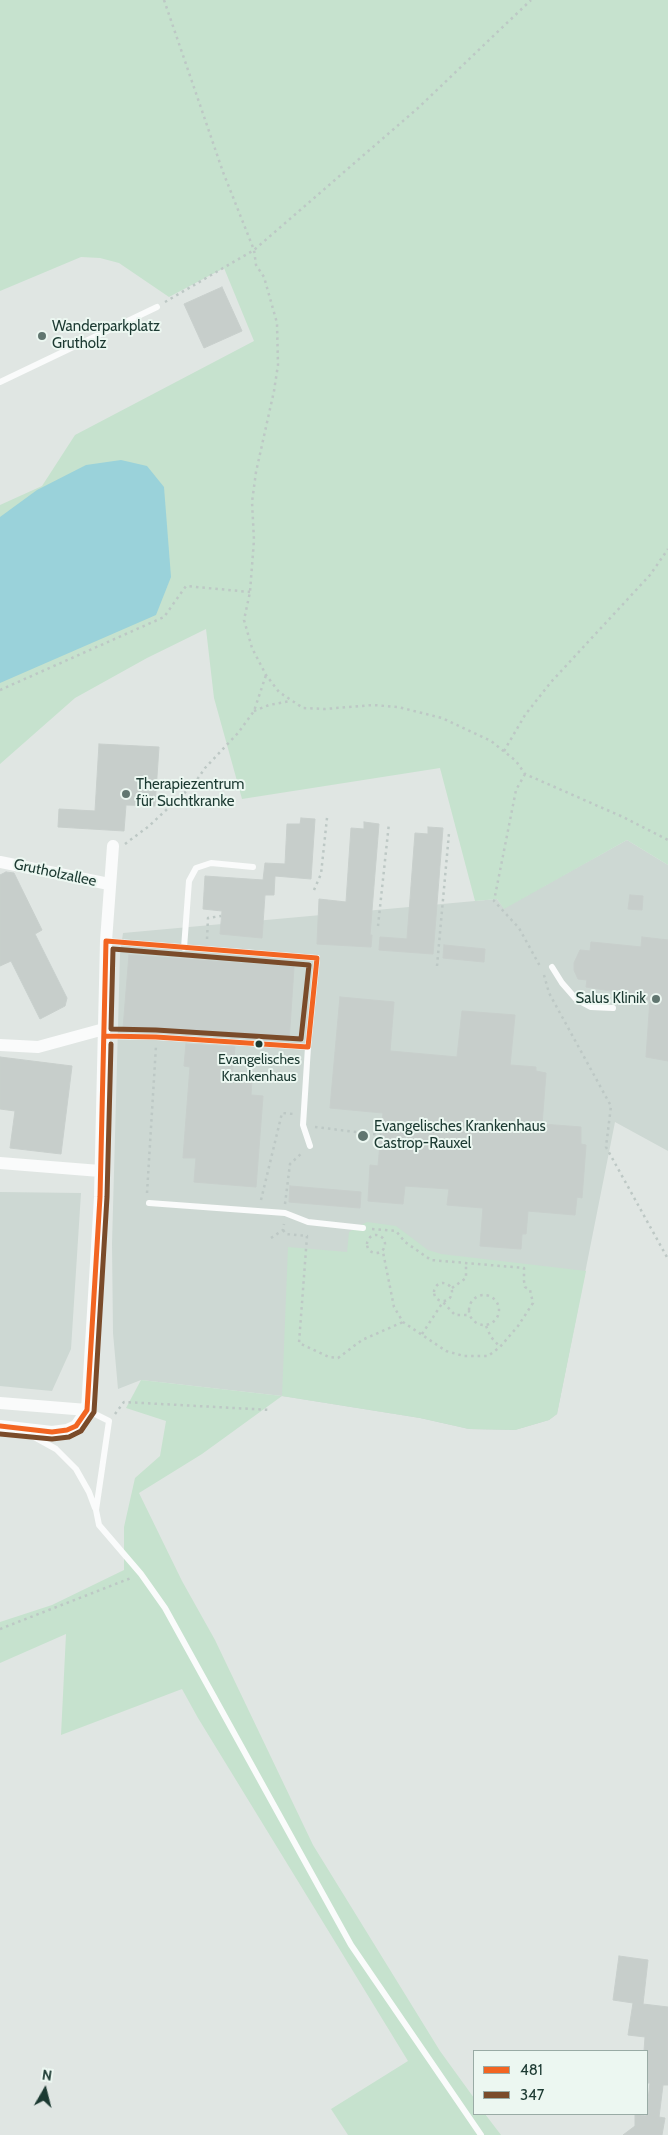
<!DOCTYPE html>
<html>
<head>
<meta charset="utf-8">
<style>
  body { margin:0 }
  #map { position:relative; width:668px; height:2135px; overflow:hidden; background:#e0e6e3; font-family:Cabin,sans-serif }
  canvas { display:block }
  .legend { position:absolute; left:473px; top:2050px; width:175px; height:65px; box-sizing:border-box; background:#ecf7f1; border:1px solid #99aba5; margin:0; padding:6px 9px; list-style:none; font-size:15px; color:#1c3a32 }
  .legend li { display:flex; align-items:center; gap:10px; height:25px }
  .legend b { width:25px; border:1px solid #99aba5 }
  .north { position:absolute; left:20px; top:2065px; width:50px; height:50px; -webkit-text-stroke:4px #ecf7f1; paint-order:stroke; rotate:8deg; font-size:14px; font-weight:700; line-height:20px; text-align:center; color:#1c3a32 }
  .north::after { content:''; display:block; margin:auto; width:18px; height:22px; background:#1c3a32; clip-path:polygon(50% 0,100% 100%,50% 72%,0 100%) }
</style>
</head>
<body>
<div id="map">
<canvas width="668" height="2135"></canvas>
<ul class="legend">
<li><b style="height:6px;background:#f26522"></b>481</li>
<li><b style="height:6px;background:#7a4b2a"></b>347</li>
</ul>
<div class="north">N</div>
</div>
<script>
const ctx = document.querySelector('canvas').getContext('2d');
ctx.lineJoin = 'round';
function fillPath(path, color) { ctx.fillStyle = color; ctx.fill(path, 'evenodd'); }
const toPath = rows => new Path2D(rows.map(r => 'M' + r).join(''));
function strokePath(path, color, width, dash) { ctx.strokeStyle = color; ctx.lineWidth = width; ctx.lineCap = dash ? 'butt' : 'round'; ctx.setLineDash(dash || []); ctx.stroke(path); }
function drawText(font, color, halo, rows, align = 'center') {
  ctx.font = font + ' Cabin,sans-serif'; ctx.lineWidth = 4; ctx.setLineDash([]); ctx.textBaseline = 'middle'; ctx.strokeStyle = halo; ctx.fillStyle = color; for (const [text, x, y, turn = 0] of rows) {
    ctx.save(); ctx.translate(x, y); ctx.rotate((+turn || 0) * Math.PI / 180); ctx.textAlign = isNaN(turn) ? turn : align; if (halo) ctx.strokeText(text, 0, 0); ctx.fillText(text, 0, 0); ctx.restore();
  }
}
fillPath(toPath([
  [627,840,668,865,668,1151,615,1122,557,1414,549,1420,515,1430,469,1429,420,1418,282,1396,141,1380,118,1389,113,1333,112,1244,120,954,123,933,497,899,504,908],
  [0,1192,81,1193,71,1349,52,1391,0,1386]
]), '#cdd8d3');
fillPath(toPath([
  [0,0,668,0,668,865,627,840,504,909,497,899,475,901,440,768,242,799,214,698,206,629,147,658,75,698,0,764,0,505,42,486,75,435,254,341,224,268,169,297,119,263,100,258,81,257,0,291],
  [367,1222,396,1226,428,1250,441,1254,586,1271,557,1414,549,1420,515,1430,469,1429,420,1418,282,1396,202,1454,139,1493,182,1581,215,1640,313,1845,440,2051,474,2098,474,2114,485,2114,501,2135,348,2135,331,2109,408,2061,198,1718,182,1689,61,1735,66,1634,0,1663,0,1622,52,1605,124,1570,124,1527,135,1478,160,1456,166,1421,126,1408,141,1380,282,1396,288,1247,347,1252,349,1232]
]), '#c6e2ce');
fillPath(toPath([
  [121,460,147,466,164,487,171,577,156,615,0,683,0,517,37,490,86,465]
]), '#9ad2da');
const building = toPath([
  [222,287,242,331,204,348,184,304,222,287],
  [99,744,159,747,155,806,126,805,124,831,58,827,59,809,95,811,99,744],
  [301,818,315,819,311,879,275,876,274,895,265,895,262,938,220,934,222,911,203,909,205,876,263,880,265,863,285,864,287,824,300,824,301,818],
  [364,822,379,824,370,935,372,935,371,947,317,944,319,899,346,902,351,828,364,829,364,822],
  [428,827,443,828,433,954,379,950,380,937,407,939,415,833,428,834,428,827],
  [6,872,14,873,42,930,35,934,67,998,65,1006,40,1019,11,961,0,966,0,875,6,872],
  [630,895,643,896,642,910,628,909,630,895],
  [642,937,668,940,668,1061,646,1057,650,1000,636,998,636,995,586,987,587,980,578,979,574,970,574,963,580,950,590,951,591,942,641,947,642,937],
  [444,945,485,949,484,962,443,958,444,945],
  [129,955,294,967,289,1041,123,1029,129,955],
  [340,997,394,1002,390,1051,457,1057,462,1011,515,1015,510,1065,536,1067,536,1071,546,1073,542,1124,581,1127,581,1144,586,1145,582,1198,577,1197,575,1215,528,1211,526,1234,522,1234,521,1249,480,1246,483,1208,447,1205,449,1189,405,1186,403,1204,368,1201,370,1165,378,1166,383,1113,330,1108,340,997],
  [186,1044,235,1047,232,1076,252,1078,251,1095,263,1096,256,1187,194,1182,196,1158,183,1158,190,1067,184,1066,186,1044],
  [0,1057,72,1066,61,1154,10,1148,15,1111,0,1109,0,1057],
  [290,1186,361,1192,360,1208,289,1202,290,1186],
  [619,1956,648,1960,643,2004,668,2007,668,2085,663,2085,659,2117,665,2118,662,2135,623,2135,635,2126,635,2114,646,2116,650,2083,647,2083,647,2051,644,2051,645,2037,628,2035,633,2003,613,2000,619,1956]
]);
fillPath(building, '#c7cecb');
strokePath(building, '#c8cfcc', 1);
strokePath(toPath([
  [164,0,223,172,254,250,256,265,264,277,277,323,278,365,274,391,256,472,252,502,254,540,250,592,244,620,252,648,266,675,279,692,303,708,325,709,373,705,398,707,442,718,491,741,516,761,525,774,623,817,668,840],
  [165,302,254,250,418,108,531,0],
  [0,690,164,617,186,586,250,592],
  [254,711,269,705,290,701],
  [504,751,525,715,551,682,650,575,668,549],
  [525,774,516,790,494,901,519,928,541,968],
  [125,844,149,826,194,784,205,768,238,733,254,711,266,675],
  [314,890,321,874,327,818],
  [378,926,389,823],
  [207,939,208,918,221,916],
  [437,966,449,833],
  [544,975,549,993,611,1106,606,1147,668,1259],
  [315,1127,381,1135],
  [147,1193,156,1046],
  [261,1200,282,1113,294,1114],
  [285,1204,290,1164,303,1152],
  [372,1229,396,1231,405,1242,431,1260,524,1268,524,1281,525,1287,530,1290,533,1303,518,1326,500,1347,488,1356,464,1356,446,1351,403,1322,394,1307,383,1252],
  [283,1230,286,1234,307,1236,299,1343,329,1357,338,1358,362,1340,403,1322],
  '367 1244a9 9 0 1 1 18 0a9 9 0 1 1-18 0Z',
  [271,1238,283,1230,284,1224],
  '434 1292a9 9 0 1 1 18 0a9 9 0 1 1-18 0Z',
  [452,1288,466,1278,466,1264],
  '469 1310a15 15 0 1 1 30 0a15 15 0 1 1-30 0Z',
  [486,1326,491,1337,500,1347],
  [422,1334,443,1302,455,1315,469,1315],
  [115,1414,124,1402,271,1410],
  [0,1629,131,1578]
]), '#bdc8c5', 2.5, [2.5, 4]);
strokePath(toPath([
  [0,382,157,307],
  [184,948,189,881,196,868,211,863,253,867],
  [552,967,562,983,576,999,591,1007,613,1008],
  [104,1036,156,1037,308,1047,317,958,106,941],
  [308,1047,303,1125,310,1146],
  [149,1203,285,1213,308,1222,363,1228],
  [87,1410,109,1421,96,1510,99,1525,141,1574,165,1608,351,1945,481,2135],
  [27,1433,56,1449,76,1469,89,1492,95,1508]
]), '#fafbfb', 6);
strokePath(toPath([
  [0,862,109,884],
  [0,1045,38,1047,104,1029],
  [0,1163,100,1171],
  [0,1403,87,1410],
  [0,1426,52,1432,67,1430,76,1426,87,1410,100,1197,106,941,113,846]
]), '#fafbfb', 12);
strokePath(toPath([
  [104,1036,156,1037,308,1047,317,958,106,941],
  [0,1426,52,1432,67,1430,76,1426,87,1410,100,1197,106,941]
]), '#f26522', 5);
strokePath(toPath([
  [113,949,309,965,301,1039,156,1030,111,1029,113,949],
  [0,1434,52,1439,69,1437,81,1431,94,1412,107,1197,111,1044]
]), '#7a4b2a', 5);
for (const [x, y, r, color] of [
  [42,336,5,"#617670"],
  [126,794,5,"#617670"],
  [656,999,5,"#617670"],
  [259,1044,4.5,"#1c3a32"],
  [363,1136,6,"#617670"]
]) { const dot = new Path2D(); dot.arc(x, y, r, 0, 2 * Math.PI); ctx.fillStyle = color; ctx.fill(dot); strokePath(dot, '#ecf7f1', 2); }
drawText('14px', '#1c3a32', '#ecf7f1', [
  ["Evangelisches",259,1060],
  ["Krankenhaus",259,1077]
]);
drawText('15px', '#1c3a32', '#ecf7f1', [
  ["Wanderparkplatz",52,327],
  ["Grutholz",52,344],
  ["Therapiezentrum",136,785],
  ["für Suchtkranke",136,802],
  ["Salus Klinik",646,999,"right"],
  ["Evangelisches Krankenhaus",374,1127],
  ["Castrop-Rauxel",374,1144]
], 'left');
drawText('15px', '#1c3a32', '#ecf7f1', [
  ["Grutholzallee",55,873,12]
]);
</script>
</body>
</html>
